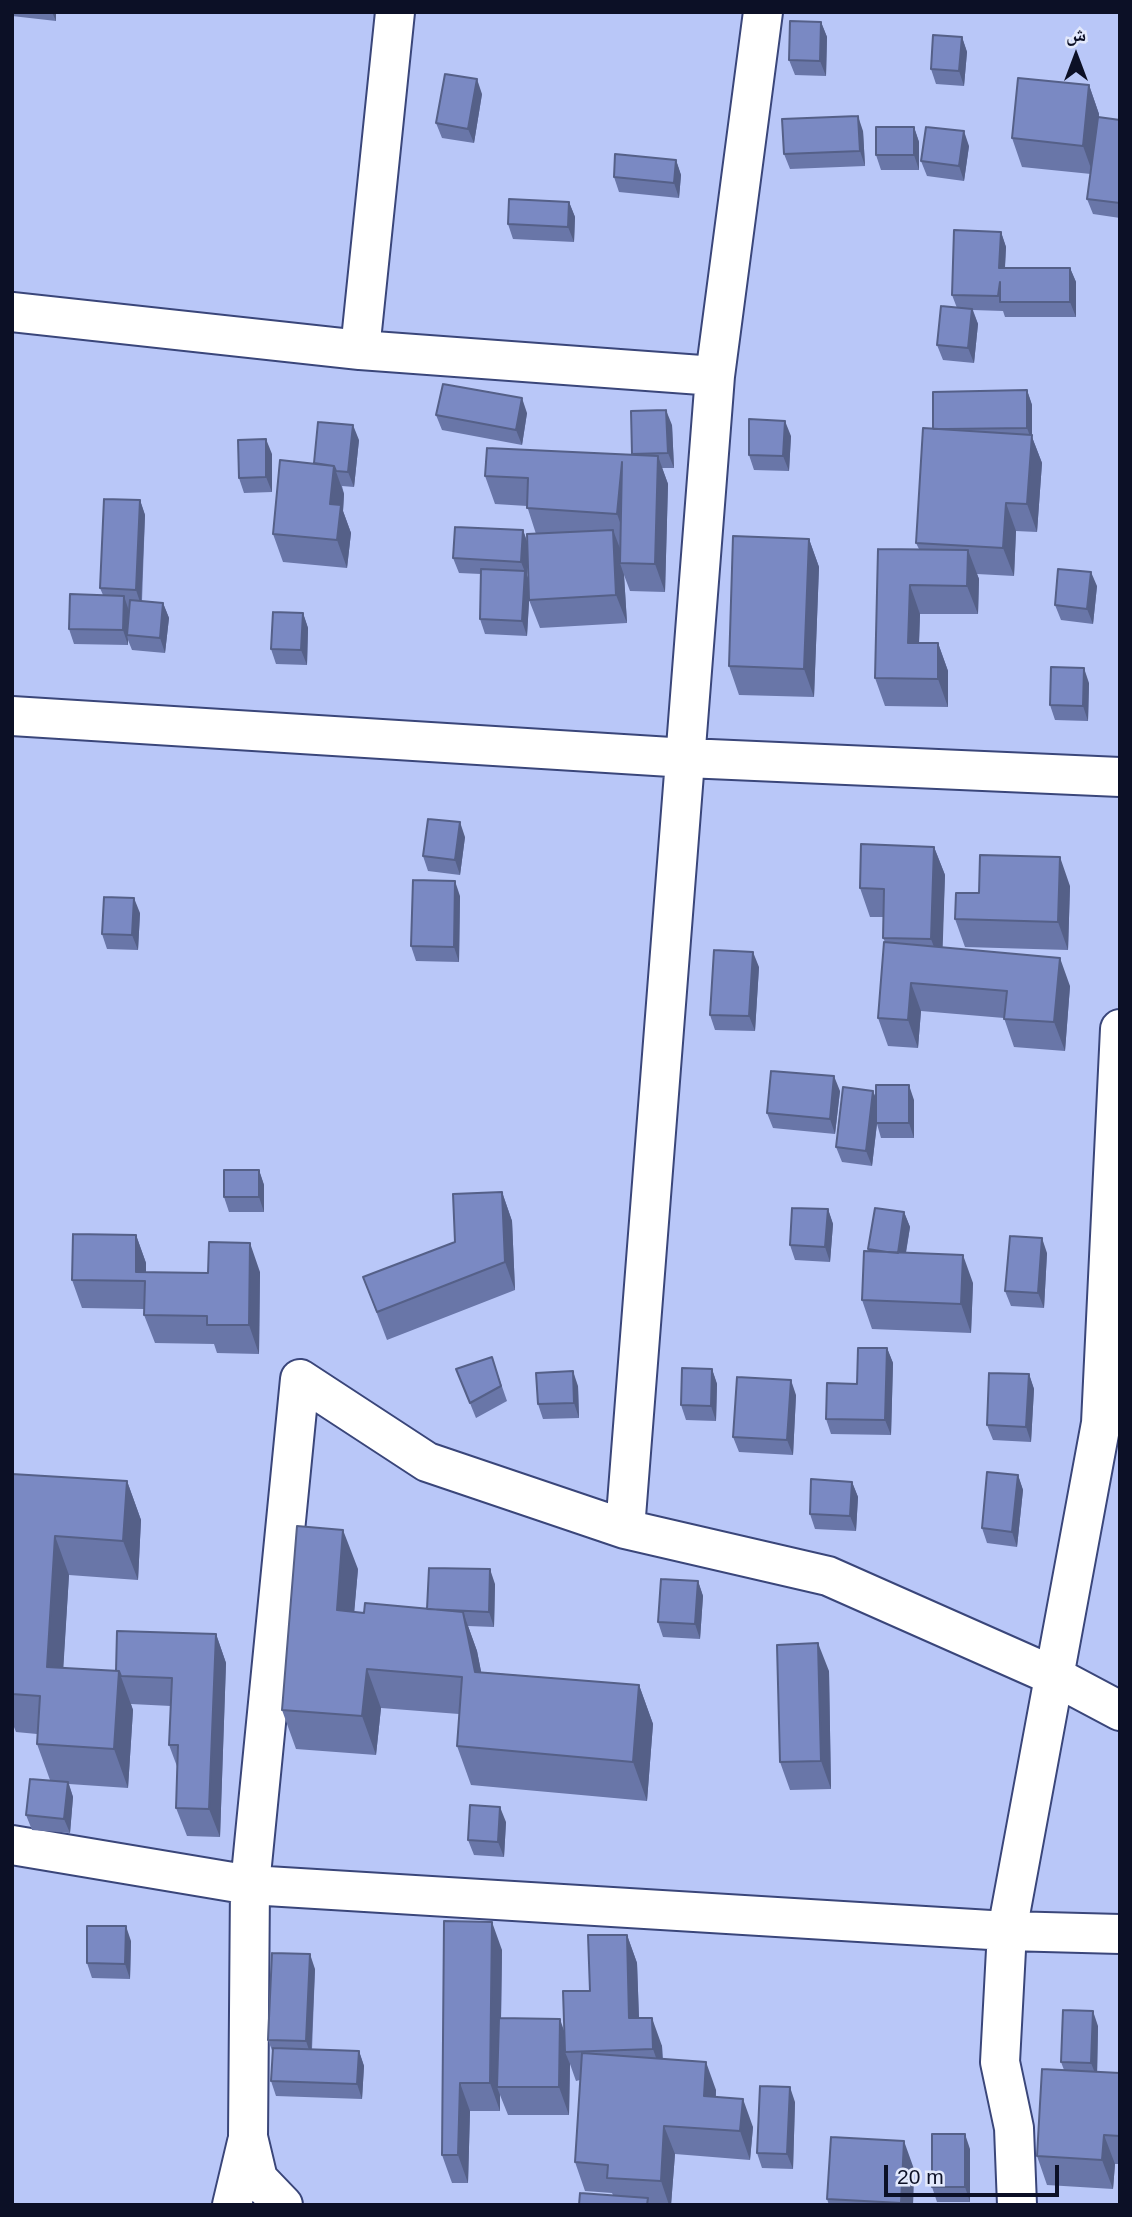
<!DOCTYPE html>
<html>
<head>
<meta charset="utf-8">
<style>
  body { margin:0 }
  #map { position:relative; width:1132px; height:2217px; overflow:hidden; background:#b9c7f8; font-family:Arial,"Noto Naskh Arabic",sans-serif }
  canvas { display:block }
  .frame { position:absolute; inset:0; border:14px solid #0c1026; pointer-events:none }
  .north { position:absolute; left:1041px; top:21px; width:70px; height:70px; -webkit-text-stroke:5px #e3e9fc; paint-order:stroke; rotate:0deg; font-size:19px; font-weight:700; line-height:28px; text-align:center; color:#0c1026 }
  .north::after { content:''; display:block; margin:auto; width:24px; height:32px; background:#0c1026; clip-path:polygon(50% 0,100% 100%,50% 72%,0 100%) }
  .scale { position:absolute; left:884px; top:2165px; width:175px; height:32px; box-sizing:border-box; border:4px solid #0c1026; border-top:0; padding-left:9px; font-size:21px; line-height:24px; white-space:nowrap; color:#0c1026; -webkit-text-stroke:5px #e3e9fc; paint-order:stroke }
</style>
</head>
<body>
<div id="map">
<canvas width="1132" height="2217"></canvas>
<div class="frame"></div>
<div class="north">ش</div>
<div class="scale">20 m</div>
</div>
<script>
const ctx = document.querySelector('canvas').getContext('2d');
ctx.lineJoin = 'round';
const toPath = rows => new Path2D(rows.map(r => 'M' + r).join(''));
function strokePath(path, color, width, dash) { ctx.strokeStyle = color; ctx.lineWidth = width; ctx.lineCap = dash ? 'butt' : 'round'; ctx.setLineDash(dash || []); ctx.stroke(path); }
function fillPath(path, color) { ctx.fillStyle = color; ctx.fill(path, 'evenodd'); }
const minor = toPath([
  [12,312,360,350,715,376],
  [360,350,395,12],
  [12,716,687,758,1120,777],
  [625,1529,715,376,763,12],
  [12,1845,250,1885,1007,1931,1120,1934],
  [232,2205,247,2142],
  [283,2205,258,2179,248,2137,250,1885,300,1379,427,1462,625,1529,828,1576,1056,1677,1120,1711],
  [1017,2205,1014,2128,1000,2062,1007,1931,1101,1423,1120,1029]
]);
strokePath(minor, '#3a467a', 42);
strokePath(minor, '#fff', 38);
fillPath(toPath([
  [12,12,56,12,56,21,12,16],
  [821,22,827,37,826,76,795,75,789,60],
  [962,37,967,52,964,86,936,84,931,69],
  [1089,85,1099,114,1099,117,1120,120,1120,218,1093,214,1087,199,1091,174,1022,167,1012,138],
  [482,94,474,143,442,138,436,123],
  [914,127,919,142,919,170,881,170,876,155],
  [863,131,865,166,790,169,784,154],
  [969,146,964,181,927,176,921,161],
  [676,160,681,175,679,198,619,192,614,177],
  [569,202,575,217,574,242,513,239,508,224],
  [1001,232,1006,247,1005,268,1070,268,1076,282,1076,317,1005,317,1003,311,973,310,978,324,974,363,943,360,937,345,957,308,952,295],
  [1027,390,1032,405,1032,437,1042,463,1037,532,1016,531,1014,576,977,574,979,579,978,614,920,614,919,643,938,643,948,671,948,707,885,706,875,678,919,549,916,543,933,429],
  [527,413,522,445,442,430,436,415],
  [672,425,674,468,662,468,668,484,665,592,630,591,624,575,627,623,540,628,529,600,527,636,485,634,480,619,481,574,459,573,453,558,523,530,527,541,536,534,527,506,495,504,485,476,633,455],
  [528,558,529,581,527,575],
  [791,436,789,471,754,470,749,455],
  [359,440,354,487,342,486,344,494,343,511,351,533,347,568,283,562,273,534,314,463],
  [272,454,272,492,244,493,239,478],
  [140,500,145,515,142,601,163,603,169,618,165,653,132,650,128,640,128,645,74,644,69,629,103,595,100,588],
  [809,539,819,567,814,697,739,695,729,666],
  [1097,586,1093,624,1061,620,1055,605],
  [303,613,308,628,307,665,276,664,271,649],
  [1089,683,1088,721,1055,720,1050,705],
  [465,837,460,875,428,871,423,856],
  [934,847,945,875,942,947,1070,986,1065,1051,1014,1047,1004,1018,921,1011,918,1048,888,1046,878,1018,885,942,883,938,884,917,870,917,860,888],
  [1070,886,1068,950,965,947,955,919,979,893],
  [460,896,459,962,416,961,411,946],
  [140,913,138,950,107,949,102,934],
  [759,967,755,1031,715,1030,710,1015],
  [840,1091,835,1134,773,1128,767,1113],
  [873,1091,876,1099,914,1100,914,1138,881,1138,877,1124,872,1166,842,1162,836,1147],
  [259,1170,264,1185,264,1212,229,1212,224,1197],
  [502,1192,512,1221,515,1290,387,1340,363,1277,455,1242],
  [828,1209,833,1224,830,1262,795,1260,790,1245],
  [904,1212,910,1227,906,1253,973,1283,971,1333,872,1329,862,1300,869,1251,868,1249],
  [136,1235,146,1263,146,1273,208,1273,260,1272,259,1354,217,1353,214,1344,155,1343,144,1315,144,1309,82,1308,72,1280],
  [1047,1253,1044,1308,1011,1306,1005,1291],
  [887,1348,893,1363,891,1435,831,1434,826,1419],
  [456,1369,497,1372,507,1401,476,1418],
  [712,1369,717,1384,716,1421,686,1420,681,1405],
  [1029,1374,1034,1389,1031,1442,993,1440,987,1425],
  [578,1386,579,1418,543,1419,538,1404],
  [796,1395,793,1455,739,1452,733,1437],
  [12,1474,127,1481,141,1520,138,1580,69,1575,63,1668,116,1671,216,1634,226,1663,220,1837,187,1836,176,1808,178,1769,169,1745,171,1706,131,1704,133,1710,128,1788,69,1784,73,1797,70,1833,32,1830,26,1815,50,1780,37,1744,37,1734,16,1732,12,1722],
  [1018,1475,1023,1490,1017,1547,987,1543,982,1528],
  [852,1482,858,1497,856,1531,815,1529,810,1514],
  [358,1569,354,1612,364,1613,427,1609,495,1584,494,1627,468,1626,477,1651,481,1672,639,1685,653,1724,647,1801,471,1785,457,1746,459,1714,381,1708,376,1755,296,1749,282,1710],
  [698,1581,703,1596,700,1639,663,1637,658,1622],
  [829,1671,831,1789,790,1790,780,1762],
  [506,1822,504,1857,474,1855,468,1840],
  [444,1921,502,1950,501,2019,565,2033,590,1991,627,1935,637,1963,639,2018,662,2046,663,2059,716,2090,716,2097,753,2127,750,2160,675,2154,671,2205,579,2205,613,2195,612,2193,585,2191,575,2162,580,2080,576,2081,570,2064,569,2115,508,2115,500,2095,500,2111,470,2111,468,2183,452,2183,442,2155],
  [131,1941,130,1979,92,1978,87,1963],
  [315,1969,312,2050,359,2051,364,2066,362,2099,276,2096,271,2081,273,2053,268,2040],
  [1098,2026,1097,2072,1120,2073,1120,2164,1115,2164,1113,2189,1047,2185,1037,2156,1064,2070,1061,2062],
  [795,2102,793,2169,762,2168,757,2153],
  [970,2149,970,2202,937,2202,932,2187],
  [914,2169,913,2205,829,2205,827,2199]
]), '#6976a8');
fillPath(toPath([
  [52,12,56,12,56,21],
  [821,22,827,37,826,76,820,61],
  [962,37,967,52,964,86,959,71],
  [477,79,482,94,474,143,468,129],
  [1089,85,1099,114,1093,174,1083,146],
  [858,116,863,131,865,166,860,151],
  [914,127,919,142,919,170,914,155],
  [964,131,969,146,964,181,959,166],
  [676,160,681,175,679,198,674,183],
  [569,202,575,217,574,242,568,227],
  [1001,232,1006,247,1004,282,999,268],
  [1070,268,1076,282,1076,317,1070,302],
  [972,309,978,324,974,363,968,348],
  [1027,390,1032,405,1032,437,1042,463,1037,532,1027,504,1031,439,1027,428],
  [522,398,527,413,522,445,516,430],
  [666,410,672,425,674,468,668,453],
  [785,421,791,436,789,471,783,456],
  [353,425,359,440,354,487,348,472],
  [266,439,272,454,272,492,266,477],
  [658,456,668,484,665,592,655,564],
  [622,462,627,542,617,514],
  [334,466,344,494,343,511,351,533,347,568,337,540,330,504],
  [140,500,145,515,141,605,136,590],
  [1006,503,1016,531,1014,576,1003,548],
  [523,530,528,545,527,575,530,586,527,636,522,621,525,572,521,562],
  [613,530,624,559,620,563,624,575,627,623,616,595],
  [809,539,819,567,814,697,804,669],
  [968,550,979,579,978,614,967,586],
  [1091,572,1097,586,1093,624,1087,609],
  [910,585,920,614,918,671,908,643],
  [124,596,129,611,127,635,128,640,128,645,123,630],
  [163,603,169,618,165,653,160,638],
  [303,613,308,628,307,665,301,650],
  [938,643,948,671,948,707,938,679],
  [1084,668,1089,683,1088,721,1083,706],
  [460,822,465,837,460,875,455,860],
  [934,847,945,875,942,968,931,939],
  [1060,857,1070,886,1068,950,1058,922],
  [455,881,460,896,459,962,454,947],
  [134,898,140,913,138,950,132,935],
  [753,952,759,967,755,1031,749,1016],
  [1060,958,1070,986,1065,1051,1054,1022],
  [911,983,921,1011,918,1048,908,1020],
  [834,1076,840,1091,835,1134,830,1119],
  [909,1085,914,1100,914,1138,909,1123],
  [873,1091,879,1106,872,1166,866,1151],
  [259,1170,264,1185,264,1212,259,1197],
  [502,1192,512,1221,515,1290,505,1262],
  [828,1209,833,1224,830,1262,825,1247],
  [904,1212,910,1227,903,1269,898,1254],
  [136,1235,146,1263,146,1284,145,1281,136,1272],
  [1042,1238,1047,1253,1044,1308,1038,1293],
  [250,1243,260,1272,259,1354,249,1325],
  [963,1255,973,1283,971,1333,961,1304],
  [887,1348,893,1363,891,1435,885,1420],
  [712,1369,717,1384,716,1421,711,1406],
  [573,1371,578,1386,579,1418,574,1403],
  [1029,1374,1034,1389,1031,1442,1026,1427],
  [791,1380,796,1395,793,1455,787,1440],
  [1018,1475,1023,1490,1017,1547,1012,1532],
  [127,1481,141,1520,138,1580,123,1541],
  [852,1482,858,1497,856,1531,850,1516],
  [343,1530,358,1569,351,1649,337,1610],
  [55,1536,69,1575,61,1706,47,1667],
  [490,1569,495,1584,494,1627,489,1612],
  [698,1581,703,1596,700,1639,695,1624],
  [463,1612,477,1651,489,1711,475,1672],
  [216,1634,226,1663,220,1837,209,1809],
  [818,1643,829,1671,831,1789,821,1761],
  [367,1669,381,1708,376,1755,362,1716],
  [119,1671,133,1710,128,1788,114,1749],
  [639,1685,653,1724,647,1801,633,1762],
  [68,1782,73,1797,70,1833,64,1819],
  [500,1807,506,1822,504,1857,498,1842],
  [492,1922,502,1950,500,2087,497,2087,500,2095,500,2111,490,2083],
  [126,1926,131,1941,130,1979,125,1964],
  [627,1935,637,1963,640,2047,629,2018],
  [310,1954,315,1969,311,2056,306,2041],
  [1093,2011,1098,2026,1097,2078,1091,2063],
  [652,2018,662,2046,663,2078,653,2049],
  [560,2019,570,2048,565,2052,570,2064,569,2115,559,2087],
  [359,2051,364,2066,362,2099,357,2084],
  [706,2062,716,2090,714,2124,704,2096],
  [460,2083,470,2111,468,2183,458,2155],
  [790,2087,795,2102,793,2169,787,2154],
  [743,2099,753,2127,750,2160,740,2131],
  [664,2126,675,2154,671,2205,669,2205,661,2181],
  [965,2134,970,2149,970,2202,965,2187],
  [1104,2135,1115,2164,1113,2189,1102,2160],
  [904,2141,914,2169,913,2205,902,2205,901,2203]
]), '#556088');
const building = toPath([
  [790,21,821,22,820,61,789,60,790,21],
  [933,35,962,37,959,71,931,69,933,35],
  [445,74,477,79,468,129,436,123,445,74],
  [1018,78,1089,85,1083,146,1012,138,1018,78],
  [858,116,860,151,784,154,782,119,858,116],
  [1098,117,1120,120,1120,203,1087,199,1098,117],
  [876,127,914,127,914,155,876,155,876,127],
  [926,127,964,131,959,166,921,161,926,127],
  [615,154,676,160,674,183,614,177,615,154],
  [509,199,569,202,568,227,508,224,509,199],
  [954,230,1001,232,999,268,1070,268,1070,302,1000,302,1000,282,998,296,952,295,954,230],
  [941,306,972,309,968,348,937,345,941,306],
  [443,384,522,398,516,430,436,415,443,384],
  [1027,390,1027,428,947,429,933,429,933,392,1027,390],
  [666,410,668,453,632,454,631,411,666,410],
  [749,419,785,421,783,456,749,455,749,419],
  [318,422,353,425,348,472,336,471,334,466,314,463,318,422],
  [923,428,1032,435,1027,504,1006,503,1003,548,916,543,923,428],
  [266,439,266,477,239,478,238,440,266,439],
  [487,448,658,456,655,564,620,563,622,462,617,514,527,508,528,478,485,476,487,448],
  [280,460,334,466,330,504,341,505,337,540,273,534,280,460],
  [104,499,140,500,136,590,100,588,104,499],
  [455,527,523,530,521,562,453,558,455,527],
  [613,530,616,595,529,600,527,534,613,530],
  [733,536,809,539,804,669,729,666,733,536],
  [878,549,968,550,967,586,910,585,908,643,938,643,938,679,875,678,878,549],
  [481,569,525,571,522,621,480,619,481,569],
  [1058,569,1091,572,1087,609,1055,605,1058,569],
  [70,594,124,596,123,630,69,629,70,594],
  [130,600,163,603,160,638,127,635,130,600],
  [273,612,303,613,301,650,271,649,273,612],
  [1051,667,1084,668,1083,706,1050,705,1051,667],
  [428,819,460,822,455,860,423,856,428,819],
  [861,844,934,847,931,939,883,938,884,889,860,888,861,844],
  [980,855,1060,857,1058,922,955,919,956,893,979,893,980,855],
  [413,880,455,881,454,947,411,946,413,880],
  [104,897,134,898,132,935,102,934,104,897],
  [884,942,1060,958,1054,1022,1004,1019,1007,991,911,983,908,1020,878,1018,884,942],
  [714,950,753,952,749,1016,710,1015,714,950],
  [771,1071,834,1076,830,1119,767,1113,771,1071],
  [876,1085,909,1085,909,1123,876,1123,876,1085],
  [843,1087,873,1091,866,1151,836,1147,843,1087],
  [224,1170,259,1170,259,1197,224,1197,224,1170],
  [502,1192,505,1262,377,1312,363,1277,455,1242,453,1194,502,1192],
  [792,1208,828,1209,825,1247,790,1245,792,1208],
  [875,1208,904,1212,898,1253,887,1252,868,1249,875,1208],
  [73,1234,136,1235,136,1272,208,1273,209,1242,250,1243,249,1325,207,1325,207,1316,144,1315,145,1281,72,1280,73,1234],
  [1010,1236,1042,1238,1038,1293,1005,1291,1010,1236],
  [864,1251,963,1255,961,1304,862,1300,864,1251],
  [858,1348,887,1348,885,1420,826,1419,827,1383,857,1384,858,1348],
  [492,1357,501,1386,470,1403,456,1369,492,1357],
  [682,1368,712,1369,711,1406,681,1405,682,1368],
  [573,1371,574,1403,538,1404,536,1373,573,1371],
  [989,1373,1029,1374,1026,1427,987,1425,989,1373],
  [737,1377,791,1380,787,1440,733,1437,737,1377],
  [987,1472,1018,1475,1012,1532,982,1528,987,1472],
  [12,1474,127,1481,123,1541,55,1536,47,1667,119,1671,114,1749,37,1744,40,1696,12,1694,12,1474],
  [811,1479,852,1482,850,1516,810,1514,811,1479],
  [297,1526,343,1530,337,1610,364,1613,365,1603,463,1612,475,1672,639,1685,633,1762,457,1746,462,1677,367,1669,362,1716,282,1710,297,1526],
  [429,1568,490,1569,489,1612,427,1609,429,1568],
  [661,1579,698,1581,695,1624,658,1622,661,1579],
  [117,1631,216,1634,209,1809,176,1808,178,1745,169,1745,172,1678,121,1676,119,1671,116,1671,117,1631],
  [818,1643,821,1761,780,1762,777,1645,818,1643],
  [30,1779,68,1782,64,1819,26,1815,30,1779],
  [470,1805,500,1807,498,1842,468,1840,470,1805],
  [444,1921,492,1922,490,2083,460,2083,458,2155,442,2155,444,1921],
  [87,1926,126,1926,125,1964,87,1963,87,1926],
  [588,1935,627,1935,629,2018,652,2018,653,2049,565,2052,563,1991,590,1991,588,1935],
  [272,1953,310,1954,306,2041,268,2040,272,1953],
  [1063,2010,1093,2011,1091,2063,1061,2062,1063,2010],
  [499,2018,560,2019,559,2087,497,2087,499,2018],
  [273,2048,359,2051,357,2084,271,2081,273,2048],
  [582,2053,706,2062,704,2096,743,2099,740,2131,664,2126,661,2181,607,2178,608,2165,575,2162,582,2053],
  [1042,2069,1120,2073,1120,2136,1104,2135,1102,2160,1037,2156,1042,2069],
  [760,2086,790,2087,787,2154,757,2153,760,2086],
  [932,2134,965,2134,965,2187,932,2187,932,2134],
  [831,2137,904,2141,901,2203,827,2199,831,2137],
  [580,2193,648,2198,647,2205,579,2205,580,2193]
]);
fillPath(building, '#7a89c3');
strokePath(building, '#556088', 2);
</script>
</body>
</html>
